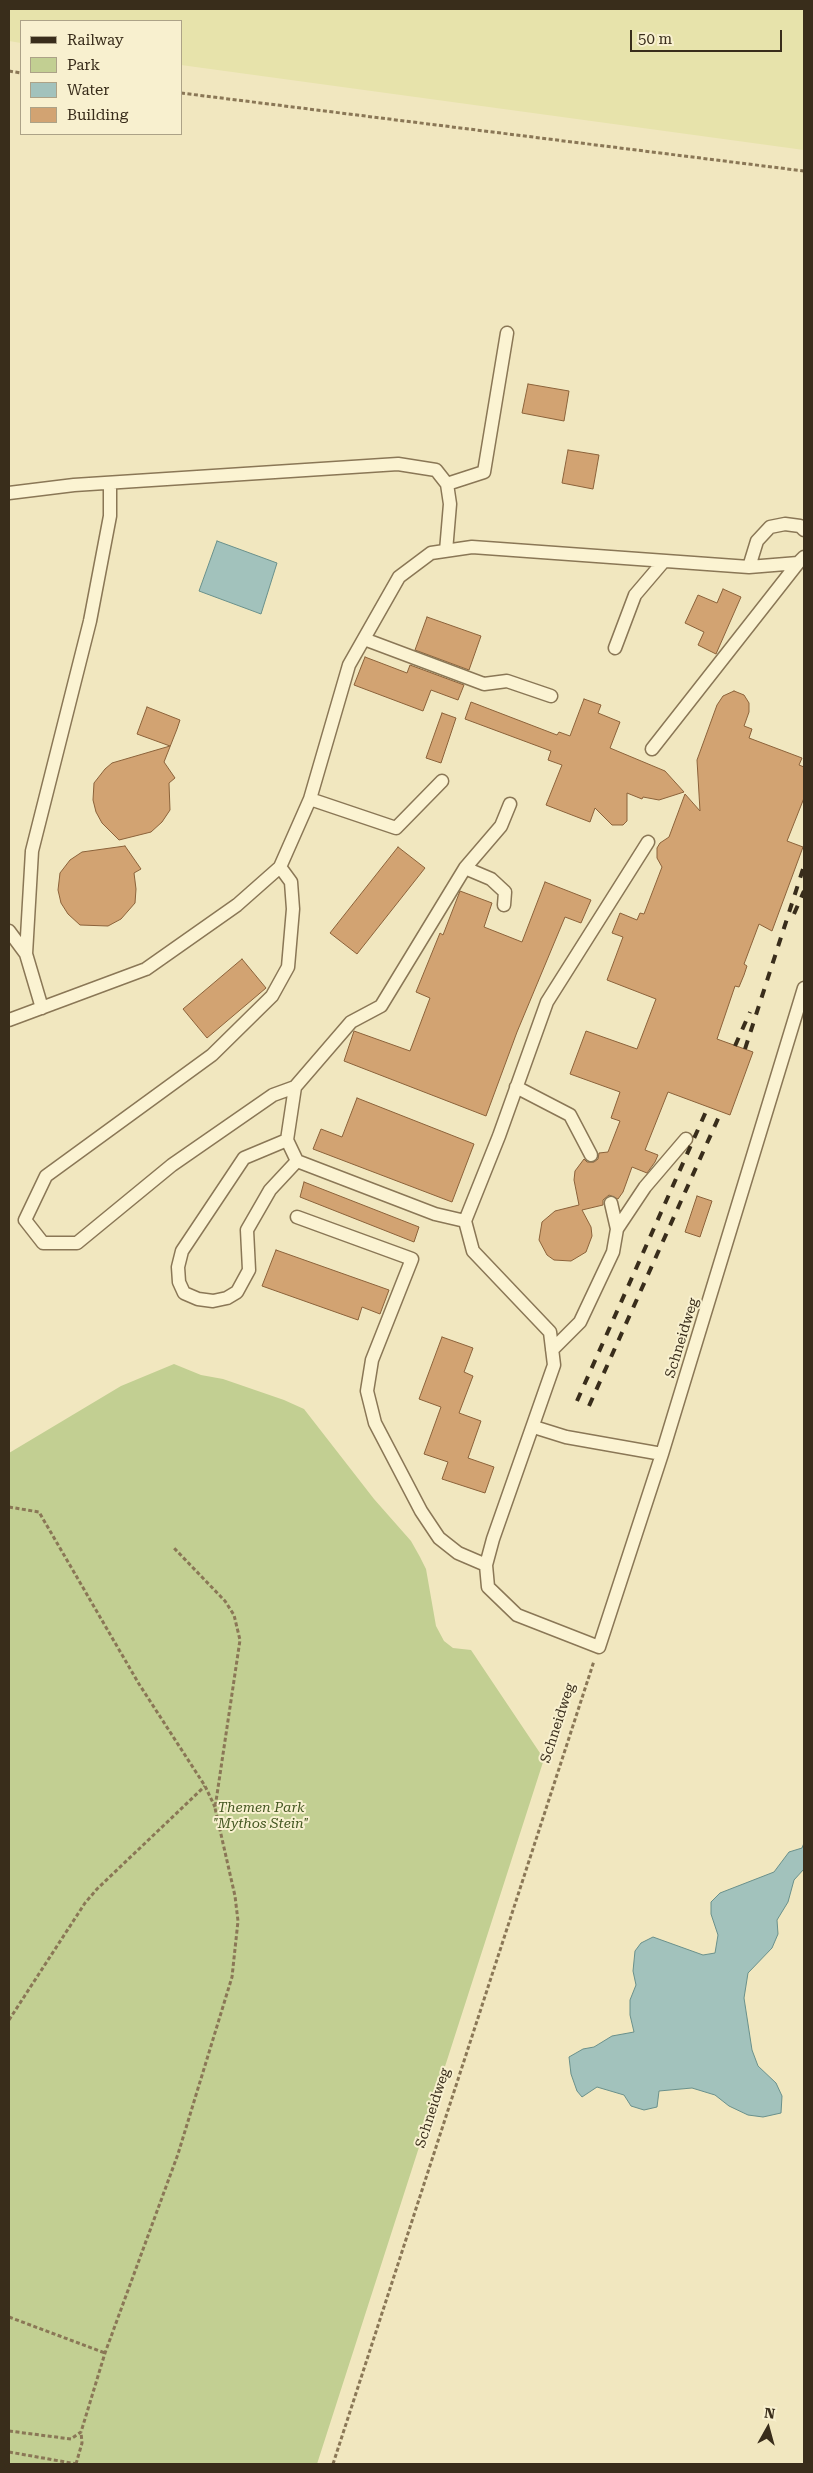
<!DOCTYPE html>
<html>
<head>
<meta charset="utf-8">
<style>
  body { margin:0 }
  #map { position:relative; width:813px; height:2473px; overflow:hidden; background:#f1e7bf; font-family:"Roboto Serif",serif }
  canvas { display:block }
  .frame { position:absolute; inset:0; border:10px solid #392d1b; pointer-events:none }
  .legend { position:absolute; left:20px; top:20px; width:162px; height:115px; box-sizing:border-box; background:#f8f0cf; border:1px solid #aca287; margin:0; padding:6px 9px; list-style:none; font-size:15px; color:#392d1b }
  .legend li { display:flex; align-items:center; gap:10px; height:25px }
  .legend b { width:25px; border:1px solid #aca287 }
  .north { position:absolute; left:743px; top:2403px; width:50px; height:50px; -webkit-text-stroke:4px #f8f0cf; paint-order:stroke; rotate:7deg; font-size:14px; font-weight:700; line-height:20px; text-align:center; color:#392d1b }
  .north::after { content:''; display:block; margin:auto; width:18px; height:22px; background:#392d1b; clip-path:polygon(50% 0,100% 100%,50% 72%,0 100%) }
  .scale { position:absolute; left:630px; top:30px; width:152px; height:22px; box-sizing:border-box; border:2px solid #392d1b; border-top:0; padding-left:6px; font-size:15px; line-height:18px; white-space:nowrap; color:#392d1b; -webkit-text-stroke:4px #f8f0cf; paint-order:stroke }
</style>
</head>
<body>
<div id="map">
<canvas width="813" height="2473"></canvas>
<div class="frame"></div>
<ul class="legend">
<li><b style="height:6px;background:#392d1b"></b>Railway</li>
<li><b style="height:14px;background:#c2cf92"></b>Park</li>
<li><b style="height:14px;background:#a2c2bc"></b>Water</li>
<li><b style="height:14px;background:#d2a372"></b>Building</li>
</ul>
<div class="north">N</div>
<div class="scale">50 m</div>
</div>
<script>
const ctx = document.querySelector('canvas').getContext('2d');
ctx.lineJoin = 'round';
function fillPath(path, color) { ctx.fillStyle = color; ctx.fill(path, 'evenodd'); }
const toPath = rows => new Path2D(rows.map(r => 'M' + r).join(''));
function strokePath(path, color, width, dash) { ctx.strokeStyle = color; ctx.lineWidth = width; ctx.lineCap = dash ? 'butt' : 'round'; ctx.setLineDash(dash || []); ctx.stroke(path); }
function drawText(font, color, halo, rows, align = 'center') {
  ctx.font = font + ' "Roboto Serif",serif'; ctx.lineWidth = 4; ctx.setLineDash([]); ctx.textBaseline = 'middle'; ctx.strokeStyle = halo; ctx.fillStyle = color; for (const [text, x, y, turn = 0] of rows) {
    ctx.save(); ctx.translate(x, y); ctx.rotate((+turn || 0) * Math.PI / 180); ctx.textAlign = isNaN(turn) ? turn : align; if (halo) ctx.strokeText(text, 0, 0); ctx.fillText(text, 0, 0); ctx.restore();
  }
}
fillPath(toPath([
  [9,9,804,9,804,150,181,65,181,21,21,21,21,43,9,41]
]), '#e7e3ab');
fillPath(toPath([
  [174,1364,201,1375,223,1379,284,1400,304,1409,374,1499,411,1541,420,1557,426,1569,436,1626,444,1641,453,1648,471,1650,544,1759,317,2464,9,2464,9,1453,121,1386]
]), '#c2cf92');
const water = toPath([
  [217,541,277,563,261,614,199,591,217,541],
  [804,1843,804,1869,794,1880,788,1902,777,1920,778,1934,772,1948,748,1973,744,1998,752,2050,758,2066,776,2083,782,2096,781,2113,763,2117,748,2115,729,2106,715,2095,692,2088,659,2091,657,2107,644,2110,631,2106,624,2095,597,2087,582,2097,577,2091,571,2074,569,2057,583,2049,594,2047,612,2036,634,2032,630,2015,630,2000,636,1985,633,1971,635,1951,641,1943,653,1937,703,1955,715,1953,718,1935,711,1914,711,1902,720,1893,774,1872,789,1852,802,1848,804,1843]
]);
fillPath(water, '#a2c2bc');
strokePath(water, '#69908b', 1);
const building = toPath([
  [528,384,569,391,564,421,522,413,528,384],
  [568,450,599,455,593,489,562,483,568,450],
  [723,589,741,597,716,654,698,645,704,632,685,623,698,595,717,603,723,589],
  [427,617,481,636,469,670,415,650,427,617],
  [365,657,407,673,410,665,464,685,458,700,431,690,423,711,354,685,365,657],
  [734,691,744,695,749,703,749,712,744,726,752,729,749,738,802,758,799,765,804,767,804,798,787,841,803,847,772,931,759,924,744,964,747,966,744,975,739,987,735,986,717,1039,753,1052,730,1115,668,1092,645,1150,658,1155,655,1162,647,1173,632,1167,623,1192,618,1199,609,1195,603,1200,603,1205,582,1210,591,1227,592,1236,586,1252,571,1261,554,1260,547,1255,539,1240,542,1222,555,1211,579,1205,574,1180,575,1171,584,1159,587,1162,594,1162,598,1159,599,1153,608,1152,620,1121,611,1118,620,1092,570,1074,586,1031,637,1049,656,999,607,980,623,937,612,933,620,913,637,920,640,913,644,914,662,867,657,858,657,848,660,843,669,837,685,794,700,811,697,760,717,705,723,696,734,691],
  [584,699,601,705,598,713,620,722,610,748,665,771,684,792,659,800,643,797,642,799,627,793,627,821,623,825,612,825,595,808,590,822,546,805,562,765,548,760,551,751,465,719,471,702,557,735,559,732,570,736,584,699],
  [147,707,180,720,177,729,164,762,175,778,169,783,170,810,162,822,151,832,119,840,102,823,96,812,93,800,94,783,105,769,112,763,170,746,137,734,147,707],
  [442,713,456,718,441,763,426,758,442,713],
  [125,846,141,869,134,873,136,889,135,903,121,919,108,926,80,925,68,914,61,903,58,890,60,873,70,860,82,852,125,846],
  [398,847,425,868,357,954,330,933,398,847],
  [545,882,591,900,581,923,565,917,517,1032,486,1116,344,1061,354,1031,410,1051,430,998,416,992,440,933,443,935,460,891,492,903,484,927,522,942,545,882],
  [242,959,266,988,207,1038,183,1009,242,959],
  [357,1098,474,1144,452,1202,313,1149,321,1129,342,1137,357,1098],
  [304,1182,419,1227,414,1242,300,1197,304,1182],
  [697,1196,712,1201,700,1237,685,1232,697,1196],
  [276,1250,389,1290,380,1314,362,1307,358,1320,262,1286,276,1250],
  [442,1337,473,1348,464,1372,473,1376,459,1413,481,1421,468,1458,494,1467,485,1493,442,1479,448,1462,424,1454,441,1407,419,1399,442,1337]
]);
fillPath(building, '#d2a372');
strokePath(building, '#8b623a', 1);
const service = toPath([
  [447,484,484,472,507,333],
  [9,493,74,485,398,464,436,470,447,484,450,504,446,551],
  [749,567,757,541,770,527,785,524,800,526,804,530],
  [364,639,484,684,507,681,551,696],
  [615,648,635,595,664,561],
  [652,749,798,563],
  [310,799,396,828,442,781],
  [648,842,547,1002,499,1136,465,1221,473,1251,550,1332,554,1365,493,1539,486,1565,488,1587,517,1615,599,1647,662,1454,804,988],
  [280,867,291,882,293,909,288,967,272,996,212,1055,46,1176,25,1220,43,1243,77,1243,172,1165,273,1095,295,1087,351,1022,381,1006,465,868,501,826,510,804],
  [465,868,491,879,505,892,504,905],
  [9,931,26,954,42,1008],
  [26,954,32,851,90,621,110,516,110,483],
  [9,1020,146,969,237,905,280,867,310,799,349,665,399,577,431,553,472,547,749,567,798,563,804,557],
  [516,1087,570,1115,591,1155],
  [287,1140,295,1087],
  [297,1161,287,1140,244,1158,182,1251,178,1267,179,1282,184,1293,198,1299,213,1301,227,1298,237,1292,249,1270,247,1230,270,1190,297,1161,435,1214,465,1221],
  [297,1217,412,1259,372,1360,367,1391,375,1423,421,1511,439,1538,458,1553,486,1565],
  [617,1229,645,1187,686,1139],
  [552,1350,580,1322,613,1252,617,1229,611,1203],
  [534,1427,566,1437,662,1454]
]);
strokePath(service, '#8a7756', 15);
strokePath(toPath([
  [9,71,21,73],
  [181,93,804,171],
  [9,1507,39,1512,139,1684,205,1786,215,1807],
  [9,2020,85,1903,97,1889,205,1786],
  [9,2317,105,2353],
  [9,2431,71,2439,81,2432,105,2353,178,2154,232,1977,238,1921,235,1896,215,1808,240,1640,234,1615,225,1601,174,1548],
  [9,2452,77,2464],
  [76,2464,82,2443,81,2432],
  [333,2464,594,1661]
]), '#8a7756', 3, [4, 2.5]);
strokePath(service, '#fbf3d2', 12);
strokePath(toPath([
  [794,914,804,891],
  [735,1046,750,1012],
  [745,1049,804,866],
  [577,1401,708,1107],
  [589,1406,721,1112]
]), '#392d1b', 4, [9, 9]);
drawText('14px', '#392d1b', '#f8f0cf', [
  ["Schneidweg",682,1338,-73],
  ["Schneidweg",558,1723,-72],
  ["Schneidweg",433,2108,-72]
]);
drawText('italic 14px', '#445721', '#f8f0cf', [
  ["Themen Park",261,1808],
  ["\"Mythos Stein\"",261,1824]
]);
</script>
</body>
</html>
